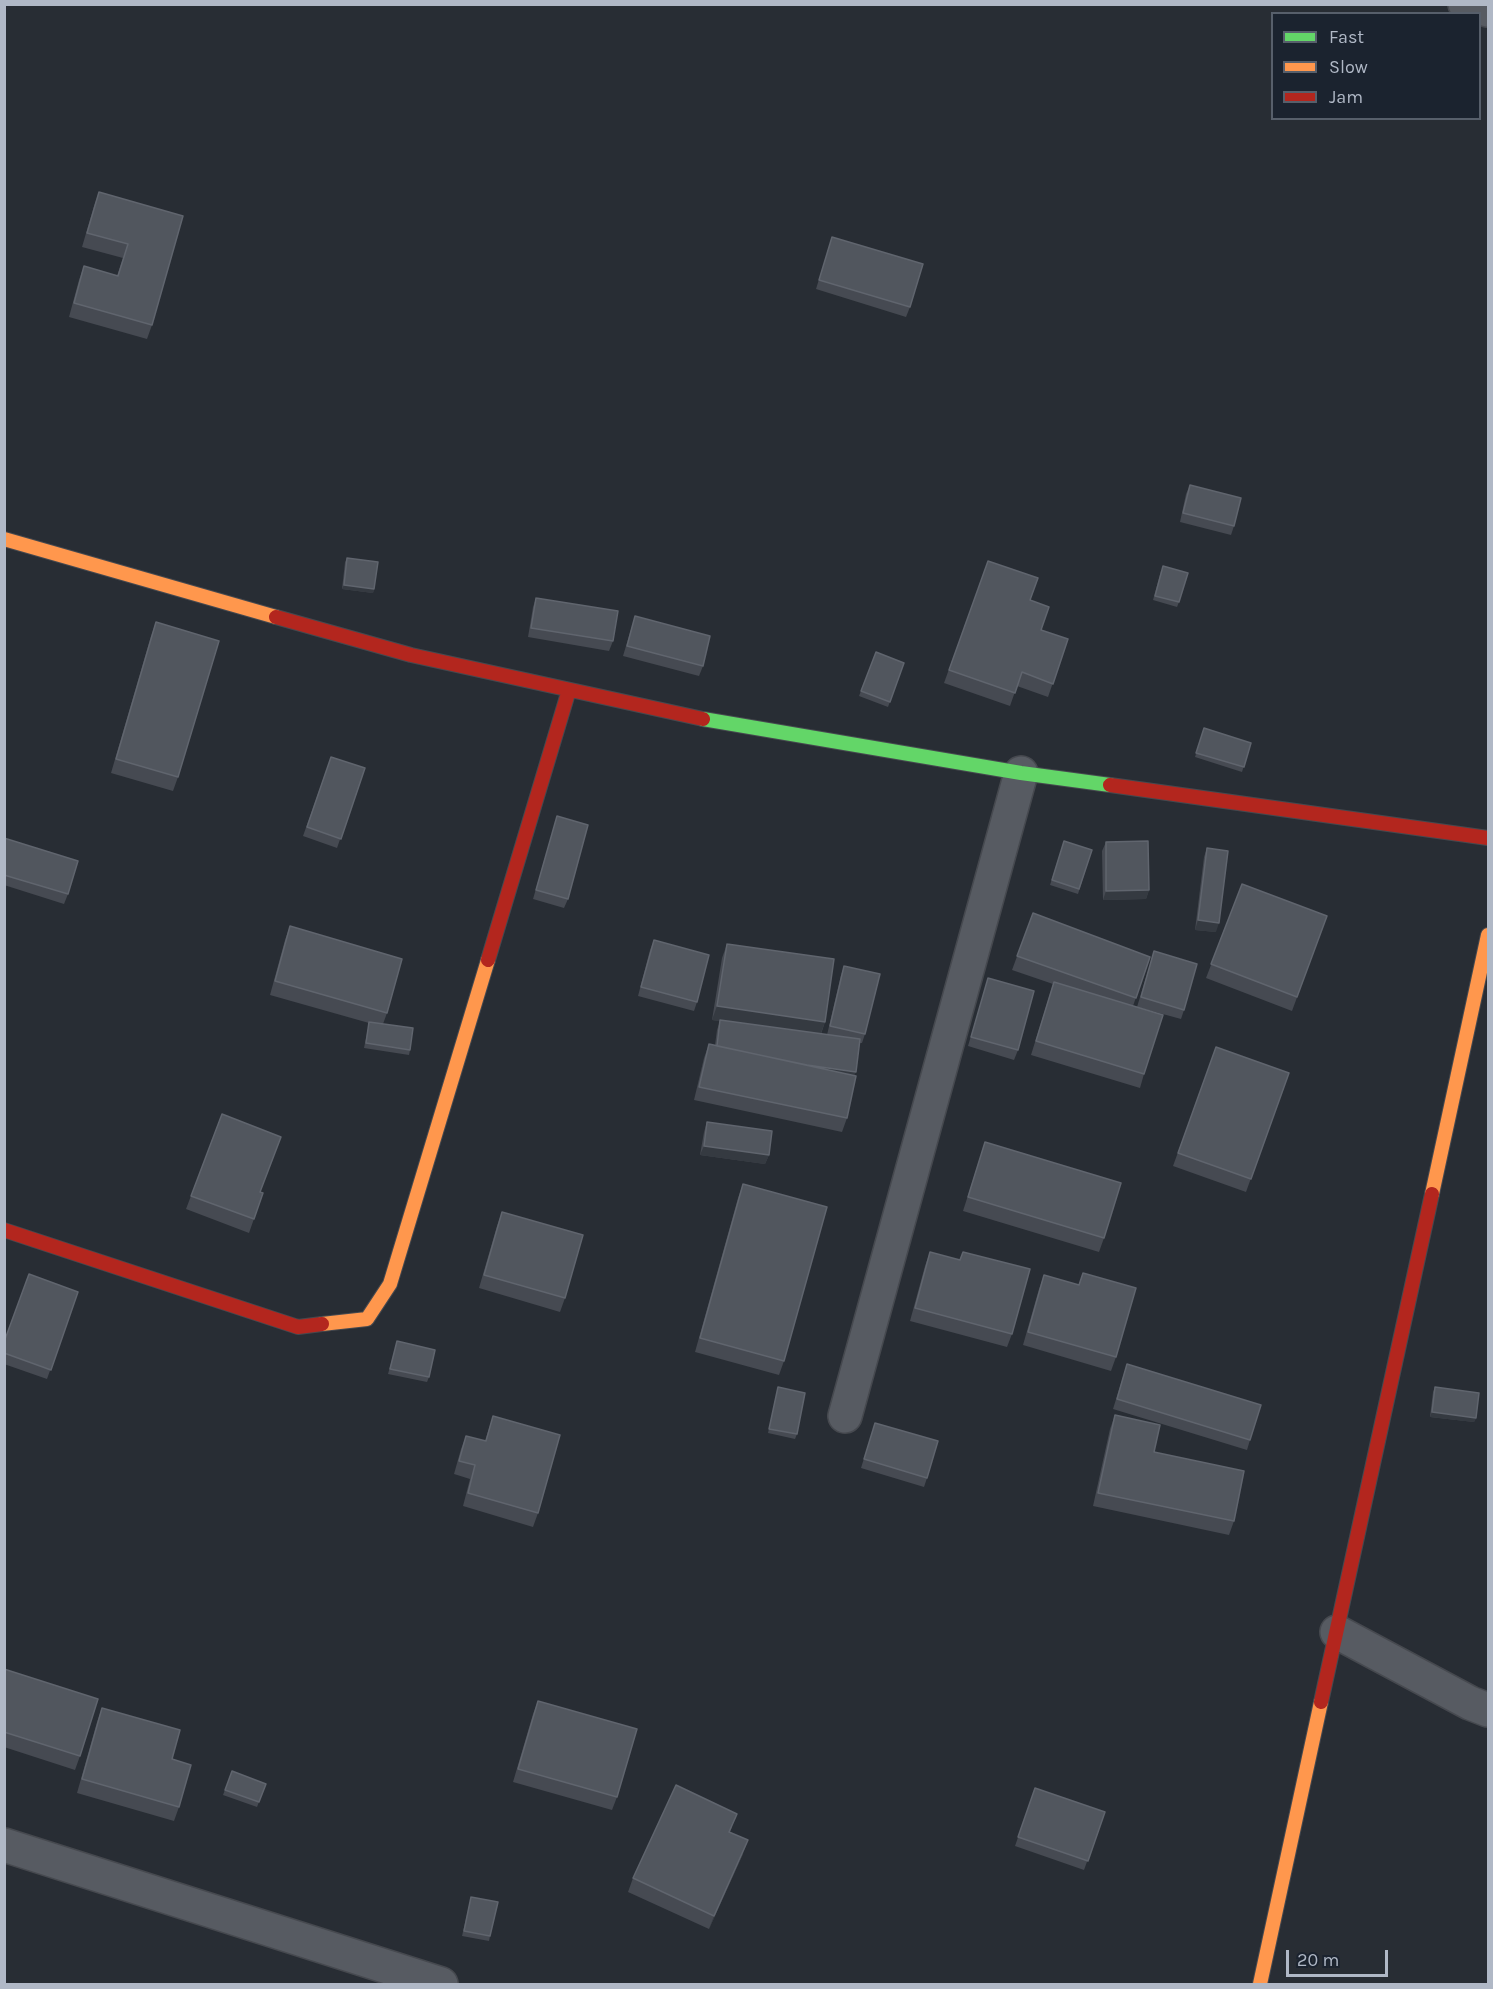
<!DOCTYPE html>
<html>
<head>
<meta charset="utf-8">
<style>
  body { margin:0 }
  #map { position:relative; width:1493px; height:1989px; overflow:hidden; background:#282d34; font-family:Karla,sans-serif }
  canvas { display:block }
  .frame { position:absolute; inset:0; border:6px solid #b0b8c6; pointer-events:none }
  .legend { position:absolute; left:1271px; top:12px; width:210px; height:108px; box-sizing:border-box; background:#1b232f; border:2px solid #575f6b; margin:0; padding:8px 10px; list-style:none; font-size:18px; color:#b0b8c6 }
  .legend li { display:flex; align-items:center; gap:12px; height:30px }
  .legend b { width:30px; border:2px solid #575f6b }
  .scale { position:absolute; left:1286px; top:1950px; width:102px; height:27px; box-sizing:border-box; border:3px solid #b0b8c6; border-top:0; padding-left:8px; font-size:18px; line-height:21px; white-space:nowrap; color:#b0b8c6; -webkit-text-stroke:4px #1b232f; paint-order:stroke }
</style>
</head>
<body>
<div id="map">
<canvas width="1493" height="1989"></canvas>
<div class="frame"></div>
<ul class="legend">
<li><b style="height:8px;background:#63d668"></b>Fast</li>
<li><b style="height:8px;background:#ff974d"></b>Slow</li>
<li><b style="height:8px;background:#b3261e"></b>Jam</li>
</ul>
<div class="scale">20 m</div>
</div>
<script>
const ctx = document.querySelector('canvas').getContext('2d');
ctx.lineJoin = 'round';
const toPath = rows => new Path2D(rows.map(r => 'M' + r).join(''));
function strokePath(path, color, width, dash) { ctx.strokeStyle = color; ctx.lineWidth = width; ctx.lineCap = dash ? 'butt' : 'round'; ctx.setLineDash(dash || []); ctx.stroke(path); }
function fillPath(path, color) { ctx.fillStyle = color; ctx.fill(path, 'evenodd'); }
const street = toPath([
  [1465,4,1488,10],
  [845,1416,1021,773],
  [1337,1632,1470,1703,1488,1710],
  [4,1845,441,1984]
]);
const fast = toPath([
  [703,719,1021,773,1110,785]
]);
const slow = toPath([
  [4,539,276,617],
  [1432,1194,1488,935],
  [322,1324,367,1319,390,1284,488,960],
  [1260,1984,1321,1702]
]);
const jam = toPath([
  [276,617,411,655,703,719],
  [1110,785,1488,838],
  [488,960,569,690],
  [4,1230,298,1327,322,1324],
  [1321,1702,1432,1194]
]);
strokePath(street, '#46494f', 36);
strokePath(fast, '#46494f', 16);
strokePath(slow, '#46494f', 16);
strokePath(jam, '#46494f', 16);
strokePath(street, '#575b62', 33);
strokePath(fast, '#63d668', 14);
strokePath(slow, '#ff974d', 14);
strokePath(jam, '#b3261e', 14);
fillPath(toPath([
  [99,192,183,216,152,325,147,339,69,317,79,280,84,266,117,276,123,258,82,247,94,206],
  [832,237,910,307,906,317,816,289],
  [1190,485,1234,526,1231,535,1180,522,1186,494],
  [347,558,374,589,373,593,342,589,345,562],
  [988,561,1041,630,1068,639,1048,697,1017,686,1010,706,944,683],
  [1161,571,1179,602,1177,607,1153,600],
  [536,598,613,641,609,651,528,637,533,607],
  [635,616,703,666,699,676,623,656],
  [156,622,178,777,173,791,111,773,151,636],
  [876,652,904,663,888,707,859,696],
  [1204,728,1251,743,1242,772,1195,757],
  [331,757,365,768,337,848,303,836],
  [557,816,568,899,564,908,533,899],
  [4,838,68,894,64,904,4,885],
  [1064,841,1092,850,1078,894,1050,885],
  [1106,842,1149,890,1146,899,1103,900,1102,851],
  [1207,848,1216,932,1195,930,1204,857],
  [1242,884,1327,916,1292,1011,1206,978],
  [1033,913,1150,957,1133,1006,1144,1074,1140,1088,1031,1055,1053,984,1012,970],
  [290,926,387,1013,383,1024,410,1050,409,1055,364,1048,369,1023,270,995,285,940],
  [654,940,697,1002,694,1011,638,996,650,950],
  [727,944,825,1022,821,1034,827,1035,841,975,844,966,865,1034,862,1043,859,1043,847,1118,842,1132,694,1100,704,1058,709,1044,715,1045,717,1030,720,1021,712,1020,722,958],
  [1154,951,1184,1010,1181,1019,1137,1007],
  [988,978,1018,1050,1014,1060,968,1046],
  [1216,1047,1289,1073,1246,1192,1173,1166],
  [222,1114,260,1192,263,1193,249,1233,186,1209],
  [707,1122,769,1155,765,1164,700,1155,704,1132],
  [985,1142,1104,1238,1099,1252,963,1211],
  [743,1184,784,1361,779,1375,695,1352,738,1198],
  [502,1212,565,1298,560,1312,479,1288,497,1226],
  [930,1252,1012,1334,1007,1347,910,1321,925,1266],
  [1083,1273,1116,1357,1111,1371,1023,1345,1039,1289,1044,1275,1079,1285],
  [78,1292,47,1379,4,1364,4,1342],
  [397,1341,429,1377,427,1382,388,1374],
  [1127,1364,1250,1440,1247,1450,1113,1409],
  [778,1387,797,1434,795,1439,768,1433],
  [1435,1387,1476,1418,1474,1422,1430,1417,1433,1392],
  [1115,1415,1154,1452,1234,1521,1229,1535,1093,1506,1110,1429],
  [493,1416,538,1513,533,1527,463,1506,470,1479,454,1474,461,1449,466,1436,485,1441],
  [875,1423,927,1478,924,1487,861,1468],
  [4,1669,80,1756,75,1770,4,1747],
  [538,1701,617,1797,612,1810,513,1782,533,1714],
  [102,1708,172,1759,179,1807,174,1821,77,1793,97,1722],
  [232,1771,266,1784,257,1807,223,1795],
  [1035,1788,1105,1812,1084,1870,1015,1846],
  [732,1827,730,1832,743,1854,709,1929,628,1892,633,1878],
  [471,1897,490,1936,489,1941,462,1936]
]), '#464a52');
fillPath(toPath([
  [344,585,374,589,373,593,342,589],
  [1149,890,1146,899,1103,900,1106,891],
  [1198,920,1219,923,1216,932,1195,930],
  [717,1006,825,1022,820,1035,712,1020],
  [750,1058,856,1072,852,1081],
  [704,1146,769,1155,765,1164,700,1155],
  [1432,1412,1476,1418,1474,1422,1430,1417],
  [748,1840,743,1854,709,1929,714,1916]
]), '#353a41');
const building = toPath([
  [99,192,183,216,152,325,74,303,84,266,118,276,128,244,87,233,99,192],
  [832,237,923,264,910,307,819,280,832,237],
  [1190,485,1241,498,1234,526,1183,513,1190,485],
  [347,558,378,562,374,589,344,585,347,558],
  [988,561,1038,578,1030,600,1049,607,1041,630,1068,639,1053,684,1022,672,1015,693,949,670,988,561],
  [1163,566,1188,573,1179,602,1155,596,1163,566],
  [536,598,618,611,613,641,531,628,536,598],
  [635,616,710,636,703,666,627,646,635,616],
  [156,622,219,641,178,777,116,759,156,622],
  [876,652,904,663,890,702,861,691,876,652],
  [1204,728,1251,743,1244,767,1196,753,1204,728],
  [331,757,365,768,341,839,307,827,331,757],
  [557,816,588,825,568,899,536,890,557,816],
  [4,838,78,861,68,894,4,875,4,838],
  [1064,841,1092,850,1079,889,1052,880,1064,841],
  [1148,841,1149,890,1106,891,1106,842,1148,841],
  [1207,848,1228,851,1219,923,1198,920,1207,848],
  [1242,884,1327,916,1297,997,1211,964,1242,884],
  [1033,913,1150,957,1136,998,1017,956,1033,913],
  [290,926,402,959,387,1013,275,981,290,926],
  [654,940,709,955,697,1002,641,987,654,940],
  [727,944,834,959,825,1022,717,1006,727,944],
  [1154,951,1197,964,1184,1010,1141,997,1154,951],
  [844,966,880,974,865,1034,830,1026,844,966],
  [988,978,1034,991,1018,1050,971,1037,988,978],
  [1054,982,1163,1015,1144,1074,1036,1041,1054,982],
  [720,1020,860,1039,856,1072,807,1065,717,1046,720,1020],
  [369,1022,413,1028,410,1050,366,1043,369,1022],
  [709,1044,856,1076,847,1118,699,1087,709,1044],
  [1216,1047,1289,1073,1251,1179,1178,1153,1216,1047],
  [222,1114,281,1137,260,1192,263,1193,254,1219,191,1196,222,1114],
  [707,1122,772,1131,769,1155,704,1146,707,1122],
  [985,1142,1121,1183,1104,1238,968,1197,985,1142],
  [743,1184,827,1207,784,1361,700,1338,743,1184],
  [502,1212,583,1235,565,1298,484,1275,502,1212],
  [930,1252,960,1260,963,1252,1030,1269,1012,1334,915,1308,930,1252],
  [1083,1273,1136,1288,1116,1357,1028,1332,1044,1275,1079,1285,1083,1273],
  [29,1274,78,1292,51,1370,4,1353,4,1342,29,1274],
  [397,1341,435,1350,429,1377,390,1369,397,1341],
  [1127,1364,1261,1405,1250,1440,1117,1399,1127,1364],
  [778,1387,805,1393,797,1434,769,1429,778,1387],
  [1435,1387,1479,1393,1476,1418,1432,1412,1435,1387],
  [1115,1415,1160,1425,1154,1452,1244,1471,1234,1521,1098,1493,1115,1415],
  [493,1416,560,1435,538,1513,468,1493,475,1465,459,1461,466,1436,486,1441,493,1416],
  [875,1423,938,1441,927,1478,864,1459,875,1423],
  [4,1669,98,1699,80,1756,4,1732,4,1669],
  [538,1701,637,1729,617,1797,518,1769,538,1701],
  [102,1708,180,1730,172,1759,191,1765,179,1807,82,1779,102,1708],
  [232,1771,266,1784,259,1802,225,1790,232,1771],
  [676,1785,737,1814,729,1832,748,1840,714,1916,633,1878,676,1785],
  [1035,1788,1105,1812,1088,1861,1018,1837,1035,1788],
  [471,1897,498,1902,490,1936,464,1931,471,1897]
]);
fillPath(building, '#51565e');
strokePath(building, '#60656e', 1.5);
</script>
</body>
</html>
